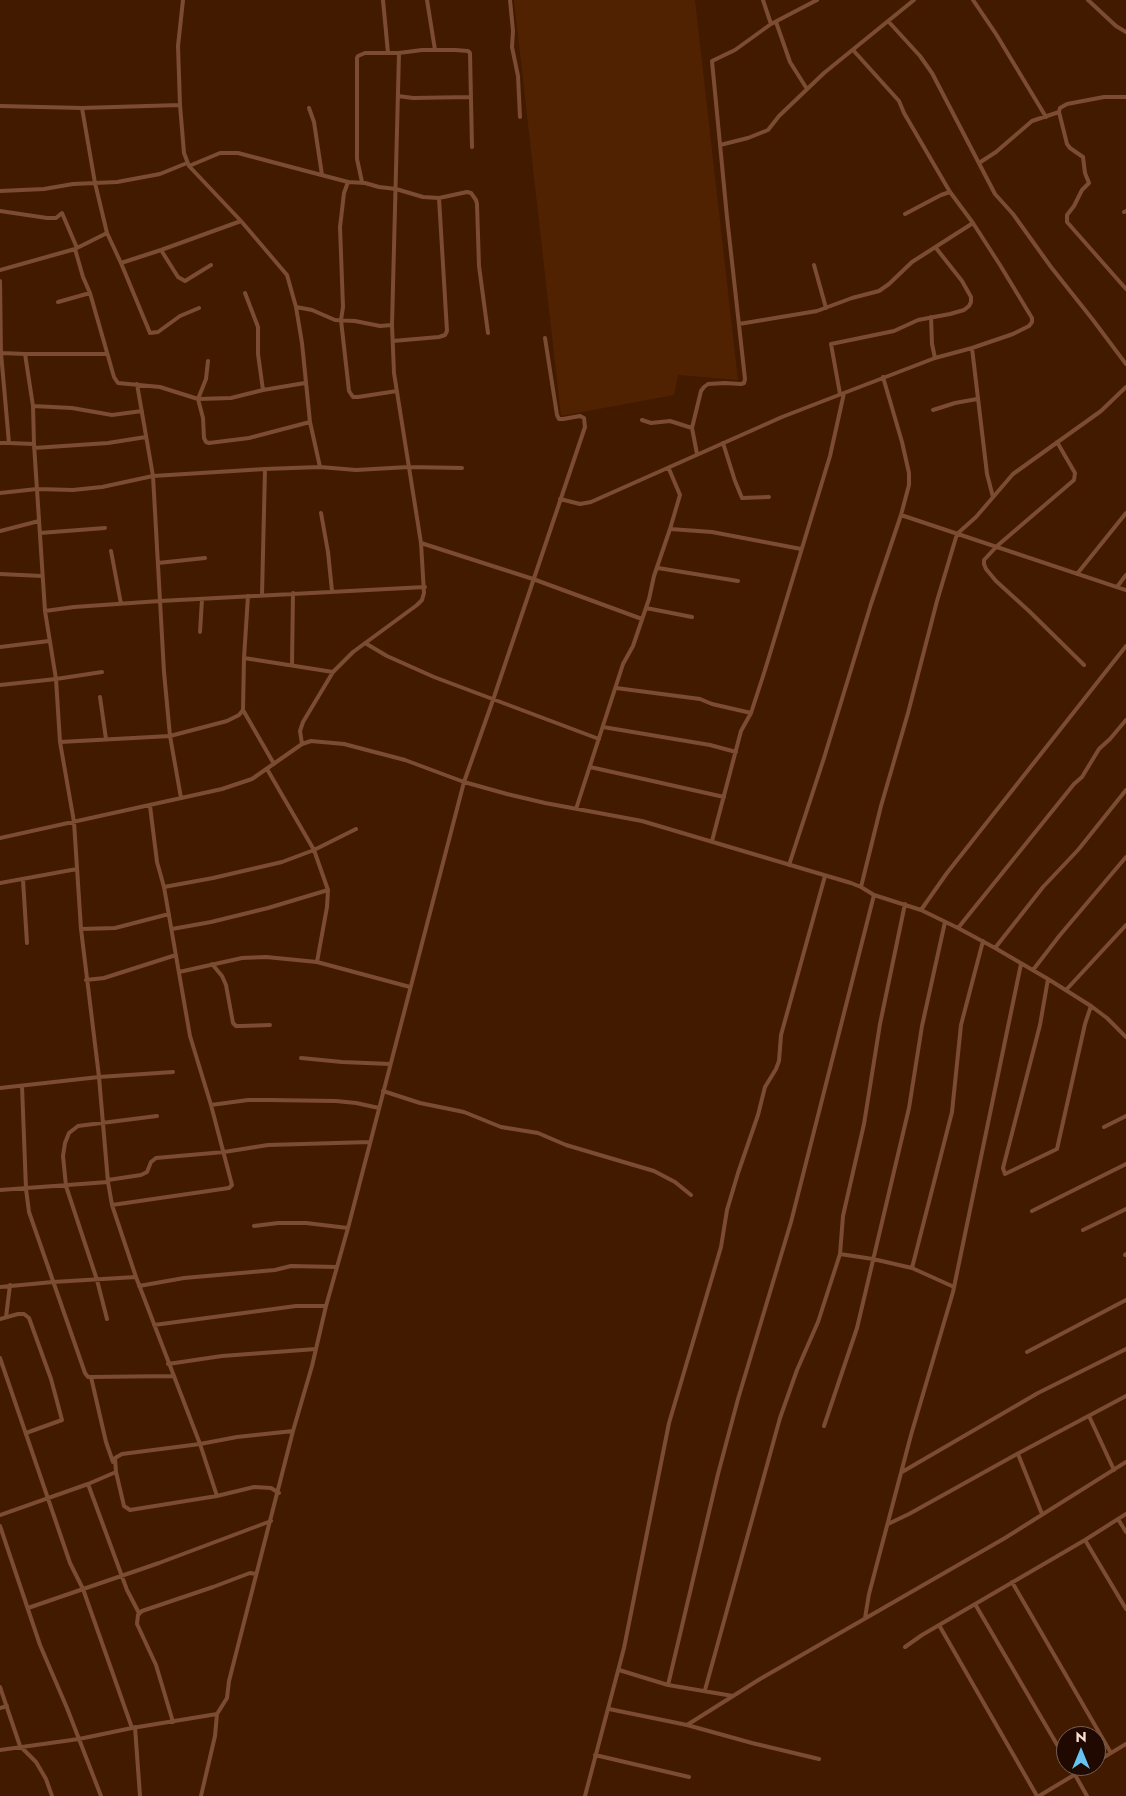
<!DOCTYPE html>
<html>
<head>
<meta charset="utf-8">
<style>
  body { margin:0 }
  #map { position:relative; width:1126px; height:1796px; overflow:hidden; background:#421a00; font-family:Jost,sans-serif }
  canvas { display:block }
  .north { position:absolute; left:1056px; top:1726px; width:50px; height:50px; box-sizing:border-box; background:#1f0900; border:1px solid #775f54; border-radius:50%; rotate:0deg; font-size:14px; font-weight:700; line-height:20px; text-align:center; color:#fbe0d2 }
  .north::after { content:''; display:block; margin:auto; width:18px; height:22px; background:#67c4f0; clip-path:polygon(50% 0,100% 100%,50% 72%,0 100%) }
</style>
</head>
<body>
<div id="map">
<canvas width="1126" height="1796"></canvas>
<div class="north">N</div>
</div>
<script>
const ctx = document.querySelector('canvas').getContext('2d');
ctx.lineJoin = 'round';
function fillPath(path, color) { ctx.fillStyle = color; ctx.fill(path, 'evenodd'); }
const toPath = rows => new Path2D(rows.map(r => 'M' + r).join(''));
function strokePath(path, color, width, dash) { ctx.strokeStyle = color; ctx.lineWidth = width; ctx.lineCap = dash ? 'butt' : 'round'; ctx.setLineDash(dash || []); ctx.stroke(path); }
fillPath(toPath([
  [514,0,695,0,738,380,678,375,674,395,561,416]
]), '#502202');
strokePath(toPath([
  [383,0,388,53,399,53],
  [427,0,435,50],
  [510,0,513,31,512,47,518,76,520,117],
  [763,0,771,24],
  [973,0,996,34,1046,117],
  [1088,0,1116,26,1126,32],
  [888,21,920,56,932,73,995,194,1013,214,1051,267,1093,320,1126,364],
  [776,22,790,62,807,89],
  [398,96,413,98,470,97],
  [1126,97,1104,97,1067,104,1060,108,1059,112,1067,144,1070,148,1083,157,1085,173,1089,183,1082,190,1074,206,1067,215,1067,222,1126,289],
  [0,106,82,108,180,105,178,46,183,0],
  [82,108,95,183,107,233,121,263,161,250,241,221,189,166,184,153,180,105],
  [309,108,314,122,322,175],
  [720,145,748,138,768,130,779,116,824,73,914,0],
  [979,163,996,152,1032,121,1059,112],
  [189,166,220,153,238,153,348,182,365,183,379,187,396,189,423,197,439,198,467,192,471,193,476,200,477,204,479,266,488,333],
  [348,182,344,193,340,227,343,307,341,320,349,391,353,397,358,397,397,391],
  [362,182,357,159,357,58,358,56,365,53,388,53],
  [0,191,44,189,73,184,117,182,160,174,187,163],
  [0,211,47,218,56,218,62,213,77,248],
  [1124,212,1126,211],
  [905,214,941,195,950,192],
  [241,221,287,275,296,307,312,310,335,320,355,321,380,326,392,325,399,53,422,50,455,50,468,51,470,53,472,147],
  [75,249,83,277,90,293,114,377,118,383,160,387,198,399,231,398,263,390,305,383],
  [161,250,178,277,185,281,211,265],
  [121,263,150,333,158,332,180,316,199,308],
  [814,265,826,308],
  [0,270,75,249,107,233],
  [0,281,1,353,9,443,34,444],
  [245,293,258,327,258,354,263,390],
  [58,302,90,293],
  [296,307,302,343,310,422,320,467],
  [931,317,932,344,935,358],
  [739,324,817,311,852,298,879,291,889,284,912,262,973,223],
  [393,341,439,337,445,335,447,331,439,198],
  [972,348,987,474,993,497],
  [1,353,25,354,107,354],
  [25,354,33,406,34,444,45,611,56,679,102,672],
  [208,361,206,379,198,399,203,418,204,438,206,442,209,443,249,438,310,422],
  [137,384,153,476,164,672,170,736,181,798],
  [840,394,831,344,894,331,918,320,950,314,964,310,969,306,971,302,971,297,962,281,936,248],
  [33,406,72,408,112,415,142,411],
  [933,410,955,403,977,399],
  [642,420,651,423,670,421,692,428],
  [1057,442,1075,473,1074,480,997,546,984,560,984,564,986,569,996,581,1029,611,1084,665],
  [0,443,9,443],
  [723,443,735,481,742,498,769,497],
  [34,448,108,443,146,437],
  [697,454,692,428,701,391,704,387,708,384,725,383,741,384,744,383,745,379,727,217,712,61,735,50,771,24,817,0],
  [669,469,680,495,670,529,712,532,801,549],
  [0,493,37,489,73,490,102,487,153,476,265,469,320,467,356,470,409,467,462,468],
  [560,499,580,504,591,502,782,417,844,393],
  [321,513,328,552,332,591],
  [901,515,1126,590],
  [0,531,39,521],
  [40,533,105,528],
  [421,543,533,579,642,619],
  [111,551,121,604],
  [158,563,205,558],
  [658,568,738,581],
  [0,574,42,576],
  [1077,574,1126,513],
  [1117,587,1126,575],
  [262,595,265,469],
  [248,596,244,658,243,710,274,764],
  [646,608,692,617],
  [45,611,74,607,160,601,425,587],
  [200,632,202,599],
  [365,643,387,656,434,677,599,739],
  [0,647,49,641],
  [244,658,333,672],
  [292,665,293,593],
  [0,685,56,679,60,742,74,822,81,929,99,1077,108,1182,112,1205,136,1277],
  [616,688,700,699,712,704,751,713],
  [100,697,106,739],
  [603,727,710,745,736,752],
  [60,742,170,736,227,721,239,715,243,710],
  [302,744,300,731,303,722,333,672,353,652,417,605,422,600,424,593,421,543,394,373,392,325],
  [590,767,724,797],
  [267,769,314,850,328,890,327,907,317,962],
  [576,809,623,664,633,646,649,599,654,576,670,529],
  [0,838,222,789,252,779,302,744,311,741,344,744,405,760,464,782,507,794,545,803,642,821,851,883,861,887,874,895,921,910,958,928,995,948,1048,979,1091,1006,1107,1018,1126,1037],
  [712,841,741,731,751,713,765,670,830,456,844,393,935,358,972,348,1013,334,1029,326,1032,322,1032,318,1000,265,973,223,950,192,904,113,899,101,853,50],
  [789,865,824,758,871,604,901,515,909,485,909,473,902,442,883,377],
  [23,880,27,943],
  [0,883,77,869],
  [164,887,213,878,282,862,314,850,356,829],
  [861,887,881,806,908,713,937,601,957,534,976,517,1013,474,1101,411,1126,387],
  [905,904,880,1024,864,1124,843,1216,840,1254,873,1259,912,1268],
  [921,910,947,873,1126,646],
  [958,928,1074,784,1082,777,1099,749,1110,739,1126,720],
  [81,929,115,928,169,914],
  [172,929,211,922,268,908,328,890],
  [995,948,1043,887,1078,850,1126,790],
  [212,964,222,976,226,985,233,1023,236,1026,241,1026,270,1025],
  [1033,970,1060,935,1126,857],
  [179,972,242,958,266,957,317,962,410,987],
  [1048,979,1040,1025,1003,1168,1005,1174,1057,1149,1085,1024,1091,1006],
  [86,980,104,978,176,955],
  [1066,990,1126,925],
  [301,1058,342,1062,390,1064],
  [22,1086,26,1189,29,1212,85,1373,88,1377,91,1377,173,1376],
  [0,1088,99,1077,173,1072],
  [383,1091,420,1103,464,1112,501,1127,538,1133,566,1145,654,1171,675,1182,691,1195],
  [211,1105,248,1100,270,1100,336,1101,356,1103,379,1108],
  [1104,1127,1126,1116],
  [108,1180,141,1175,147,1172,151,1162,156,1158,224,1152,268,1145,370,1142],
  [0,1190,108,1182],
  [112,1205,229,1188,232,1185,211,1105,190,1036,164,887,157,862,150,806],
  [1032,1211,1126,1164],
  [254,1226,278,1223,306,1223,348,1228],
  [1083,1230,1126,1209],
  [1125,1255,1126,1254],
  [139,1286,184,1278,275,1270,291,1266,337,1267],
  [0,1287,53,1282,136,1277,200,1444,237,1437,293,1431],
  [954,1287,912,1268,952,1112,961,1025,983,941],
  [6,1317,10,1285],
  [0,1319,18,1314,24,1314,29,1318,51,1379,62,1420,26,1433],
  [107,1319,97,1280,66,1186,63,1156,65,1143,69,1133,78,1126,157,1116],
  [154,1325,296,1306,326,1306],
  [1027,1352,1126,1300],
  [0,1358,70,1563,83,1589,132,1728],
  [168,1364,222,1356,316,1349],
  [91,1377,106,1442,113,1462],
  [1089,1416,1114,1470],
  [824,1426,857,1328,909,1108,922,1026,945,922],
  [1018,1454,1042,1514],
  [116,1472,124,1506,130,1510,217,1496,254,1487,271,1488,279,1493],
  [902,1472,1038,1393,1126,1349],
  [88,1484,127,1590,139,1613],
  [0,1515,88,1484,116,1472,115,1458,122,1454,200,1444,217,1496],
  [1118,1519,1126,1532],
  [888,1524,909,1514,1017,1454,1126,1396],
  [0,1526,40,1645,67,1708,101,1796],
  [1085,1540,1126,1514],
  [1012,1582,1111,1753],
  [975,1604,1066,1760],
  [28,1608,159,1563,271,1521],
  [865,1618,869,1594,911,1435,953,1292,1021,964],
  [939,1625,1037,1796],
  [905,1647,922,1635,1085,1540,1126,1609],
  [619,1670,668,1685,733,1696],
  [668,1685,718,1474,738,1399,791,1222,874,895],
  [0,1687,20,1746,36,1762,46,1779,52,1796],
  [705,1690,780,1418,797,1370,818,1322,840,1254],
  [0,1708,7,1706],
  [609,1709,687,1725,760,1679,1005,1538,1126,1462],
  [173,1722,156,1665,137,1624,138,1615,142,1611,213,1587,250,1573,256,1574],
  [687,1725,752,1743,819,1759],
  [135,1727,140,1796],
  [0,1750,79,1739,132,1728,217,1714,227,1698,229,1681,293,1431,312,1366,326,1306,348,1228,464,782,493,700,585,427,584,418,580,416,563,419,559,419,557,415,545,338],
  [595,1755,689,1777],
  [1096,1762,1126,1744],
  [1070,1766,1087,1796],
  [201,1796,215,1736,217,1714],
  [585,1796,624,1648,669,1423,721,1247,727,1210,738,1173,758,1115,765,1087,776,1069,779,1061,781,1035,825,876],
  [1039,1796,1089,1766]
]), '#7b4c31', 4);
</script>
</body>
</html>
